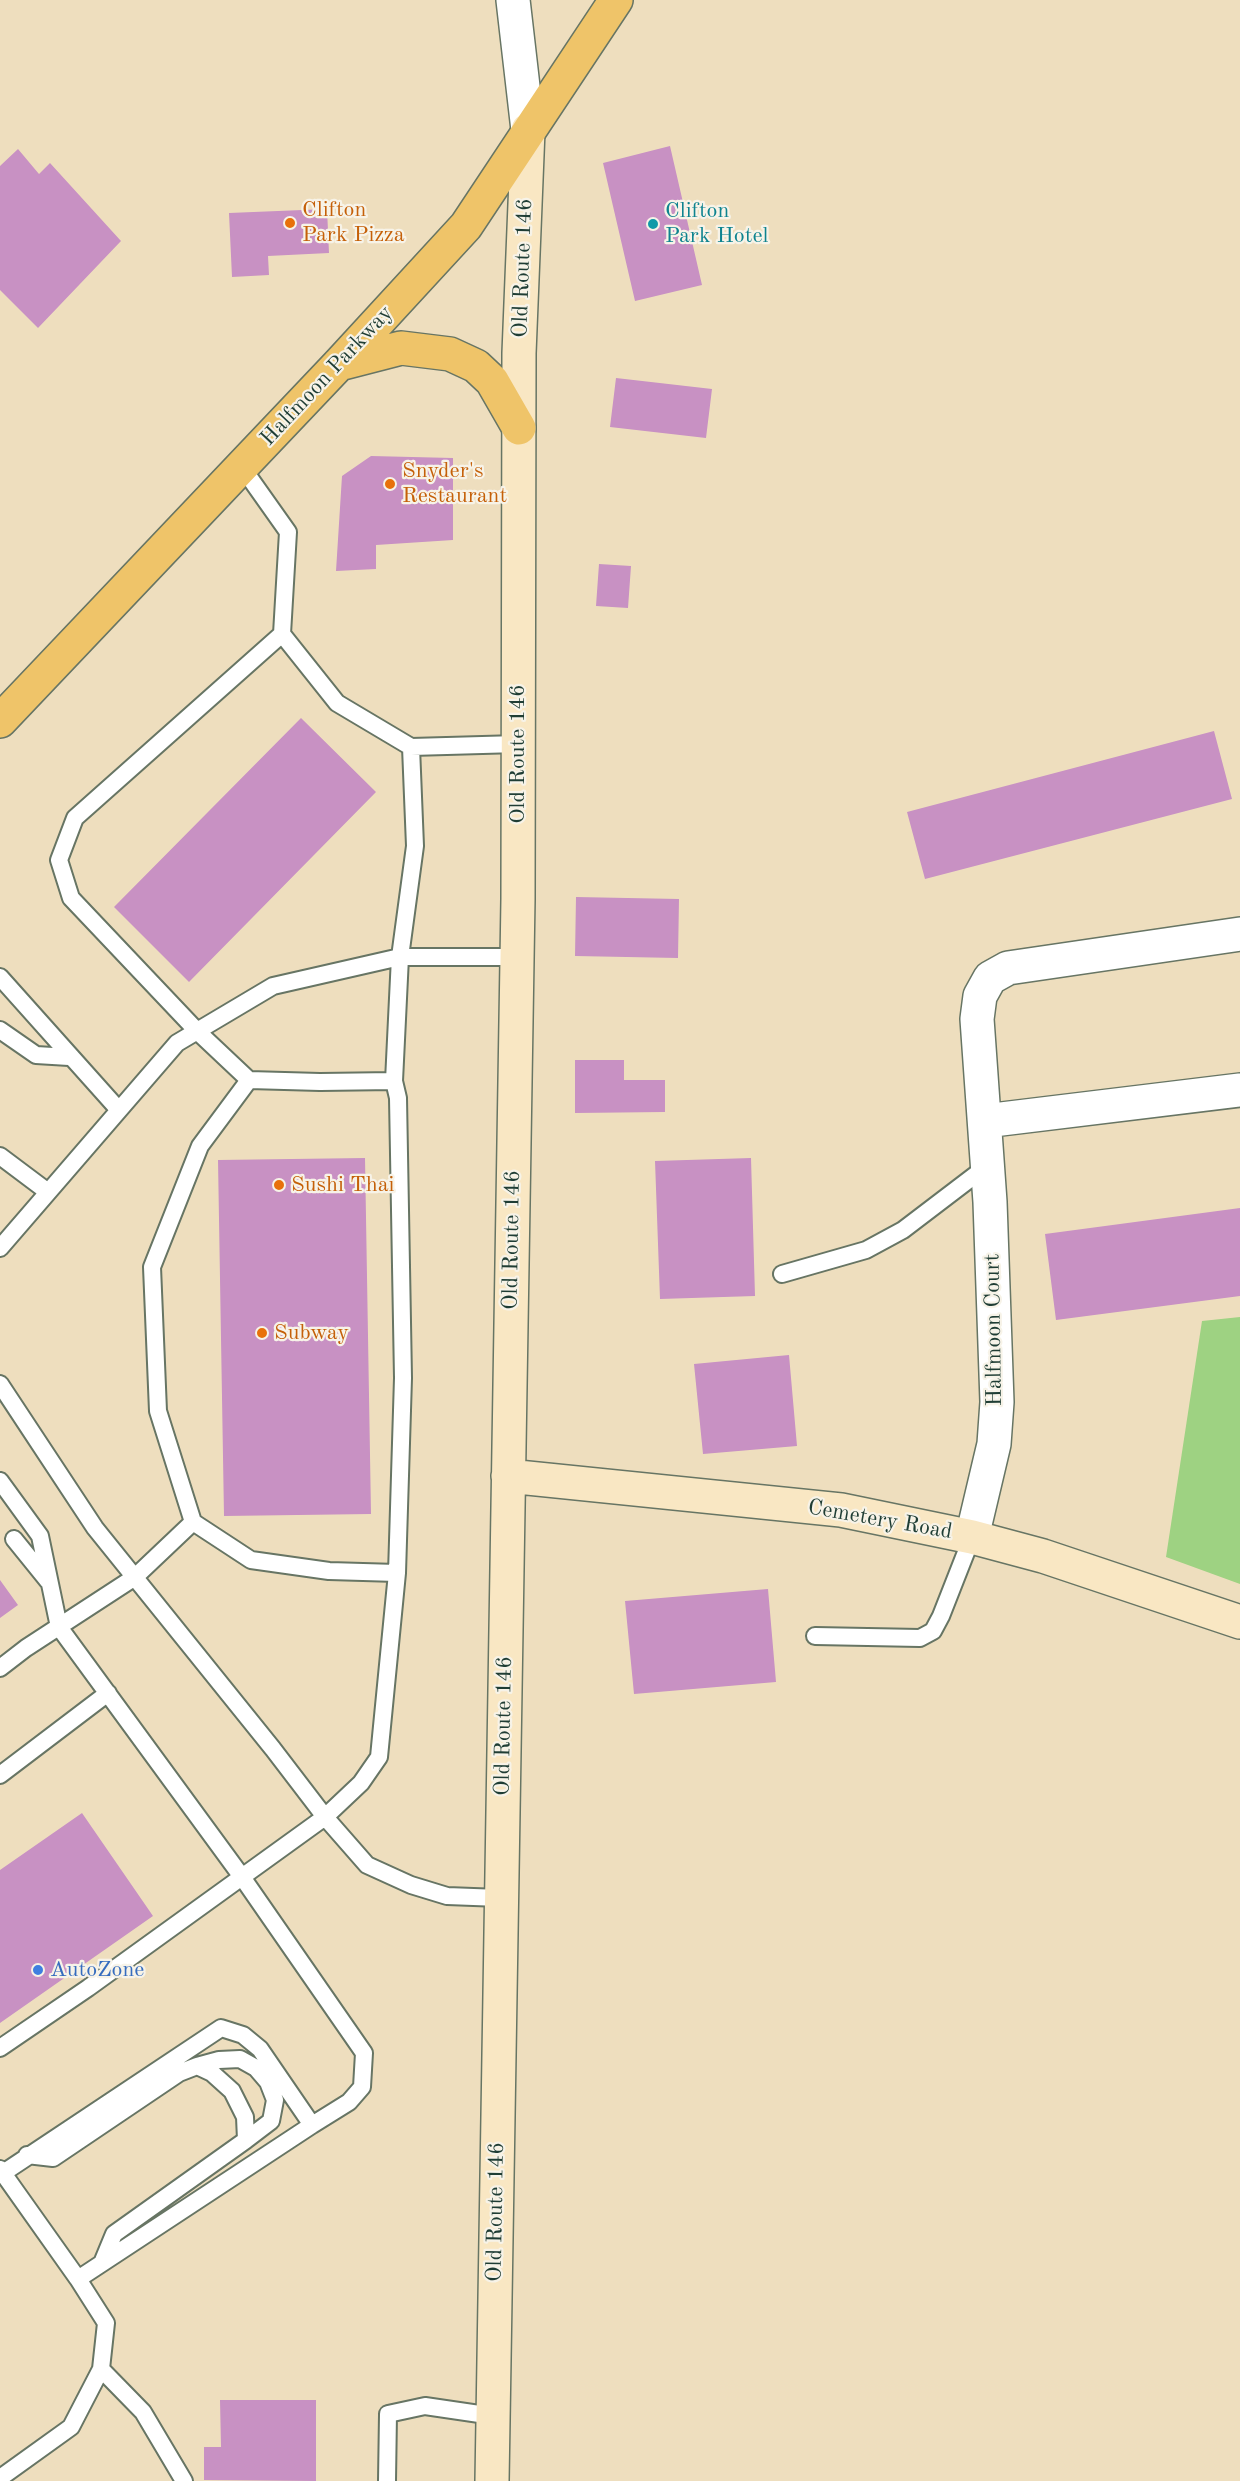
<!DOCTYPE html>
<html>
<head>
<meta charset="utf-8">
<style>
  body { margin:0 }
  canvas { display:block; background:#eedebe }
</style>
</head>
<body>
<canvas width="1240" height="2481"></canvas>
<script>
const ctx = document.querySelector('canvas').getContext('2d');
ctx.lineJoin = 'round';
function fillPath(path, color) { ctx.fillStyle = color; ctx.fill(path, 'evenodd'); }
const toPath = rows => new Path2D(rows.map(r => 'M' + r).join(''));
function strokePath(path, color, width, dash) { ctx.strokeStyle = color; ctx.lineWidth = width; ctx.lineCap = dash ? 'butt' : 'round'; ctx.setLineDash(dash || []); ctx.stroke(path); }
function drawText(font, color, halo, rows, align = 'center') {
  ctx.font = font + ' "Old Standard TT",serif'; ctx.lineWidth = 4.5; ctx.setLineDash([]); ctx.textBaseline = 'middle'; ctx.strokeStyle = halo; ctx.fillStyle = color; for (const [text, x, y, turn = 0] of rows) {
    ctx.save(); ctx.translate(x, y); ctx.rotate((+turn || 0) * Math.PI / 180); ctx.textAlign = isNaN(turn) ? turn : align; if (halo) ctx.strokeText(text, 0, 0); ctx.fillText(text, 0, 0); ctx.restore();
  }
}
fillPath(toPath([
  [1240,1317,1240,1584,1166,1557,1202,1321]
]), '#9ed282');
fillPath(toPath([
  [670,146,702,285,635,301,603,163],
  [18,149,39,174,50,163,121,241,38,328,0,290,0,166],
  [327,209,329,253,268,256,269,275,232,277,229,213],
  [616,378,712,389,706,438,610,427],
  [371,456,453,458,453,540,376,545,376,569,336,571,342,476],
  [599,564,631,566,628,608,596,606],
  [301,718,376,792,189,982,114,907],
  [1214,731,1232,799,925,879,907,812],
  [576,897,679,899,678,958,575,956],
  [575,1060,624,1060,624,1080,665,1080,665,1112,575,1113],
  [365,1158,371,1514,224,1516,218,1160],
  [751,1158,755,1296,660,1299,655,1161],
  [1240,1208,1240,1296,1056,1320,1045,1234],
  [789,1355,797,1446,703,1454,694,1364],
  [0,1580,18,1605,0,1618],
  [768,1589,776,1682,634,1694,625,1601],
  [82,1813,153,1916,0,2023,0,1870],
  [220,2400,316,2400,316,2481,204,2480,204,2447,221,2447]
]), '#c891c3');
const lane = toPath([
  [282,634,75,818,59,860,71,898,197,1031,249,1080,320,1082,394,1081],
  [411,747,518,744],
  [0,977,118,1109],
  [0,1030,36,1055,69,1057],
  [249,1080,200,1146,152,1267,158,1411,193,1522,251,1560,329,1571,397,1573],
  [0,1156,48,1192],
  [0,1248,177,1043,273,986,400,957,516,957],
  [782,1274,866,1250,903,1230,987,1166],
  [0,1384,95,1528,273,1749,325,1817,367,1865,411,1885,447,1896,500,1898],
  [0,1481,40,1536,59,1627,242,1877,364,2053,362,2087,349,2102,312,2125],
  [14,1539,48,1581],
  [815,1636,920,1638,933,1631,941,1616,972,1537],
  [0,1668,26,1648,135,1577,193,1522],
  [0,1775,108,1693],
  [0,2048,88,1988,325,1817,361,1783,379,1757,397,1573,403,1378,398,1098,394,1081,400,957,415,846,411,747,337,703,282,634,288,532,242,467],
  [197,2066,219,2060,240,2059,256,2068,268,2082,275,2100,271,2121,246,2140],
  [27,2155,53,2158,179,2073,197,2066,212,2073,232,2091,245,2117,246,2140,114,2234,102,2263],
  [0,2169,78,2279,106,2323,101,2369,71,2427,0,2478],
  [3,2173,221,2028,243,2035,260,2049,312,2125,78,2279],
  [101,2369,143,2412,184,2481],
  [387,2481,388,2414,425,2406,493,2416]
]);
const street = toPath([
  [513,0,528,130],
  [985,1121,1240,1090],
  [972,1537,994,1444,997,1402,990,1202,977,1019,980,996,990,978,1008,968,1240,934]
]);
const secondary = toPath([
  [508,1476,841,1510,972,1537,1043,1556,1240,1622],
  [492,2481,518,899,519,353,528,130]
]);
const primary = toPath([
  [339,364,401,348,450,354,476,366,492,381,519,428],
  [0,721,339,364,466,226,616,0]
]);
strokePath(lane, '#677564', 20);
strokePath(street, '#677564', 36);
strokePath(secondary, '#677564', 36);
strokePath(primary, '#677564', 36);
strokePath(lane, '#fff', 16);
strokePath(street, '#fff', 33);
strokePath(secondary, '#f9e7c3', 33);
strokePath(primary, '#efc469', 33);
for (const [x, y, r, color] of [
  [290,223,6,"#e8710a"],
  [653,224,6,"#0f9aa8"],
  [390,484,6,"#e8710a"],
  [279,1185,6,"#e8710a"],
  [262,1333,6,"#e8710a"],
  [38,1970,6,"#3f7fe0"]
]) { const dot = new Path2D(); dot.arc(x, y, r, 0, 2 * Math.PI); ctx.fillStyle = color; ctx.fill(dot); strokePath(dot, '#f7f3e8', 2); }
drawText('22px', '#c56008', '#f7f3e8', [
  ["Clifton",302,210],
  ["Park Pizza",302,235],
  ["Snyder's",402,471],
  ["Restaurant",402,496],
  ["Sushi Thai",291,1185],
  ["Subway",274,1333]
], 'left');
drawText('22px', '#0d838f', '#f7f3e8', [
  ["Clifton",665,211],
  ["Park Hotel",665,236]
], 'left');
drawText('22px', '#1f3d34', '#f7f3e8', [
  ["Old Route 146",523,268,-88],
  ["Halfmoon Parkway",327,376,-47],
  ["Old Route 146",518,754,-90],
  ["Old Route 146",512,1240,-89],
  ["Halfmoon Court",994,1330,-91],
  ["Cemetery Road",880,1520,10],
  ["Old Route 146",504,1726,-89],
  ["Old Route 146",496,2212,-89]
]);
drawText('22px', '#366cbe', '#f7f3e8', [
  ["AutoZone",50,1970]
], 'left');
</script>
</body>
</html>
